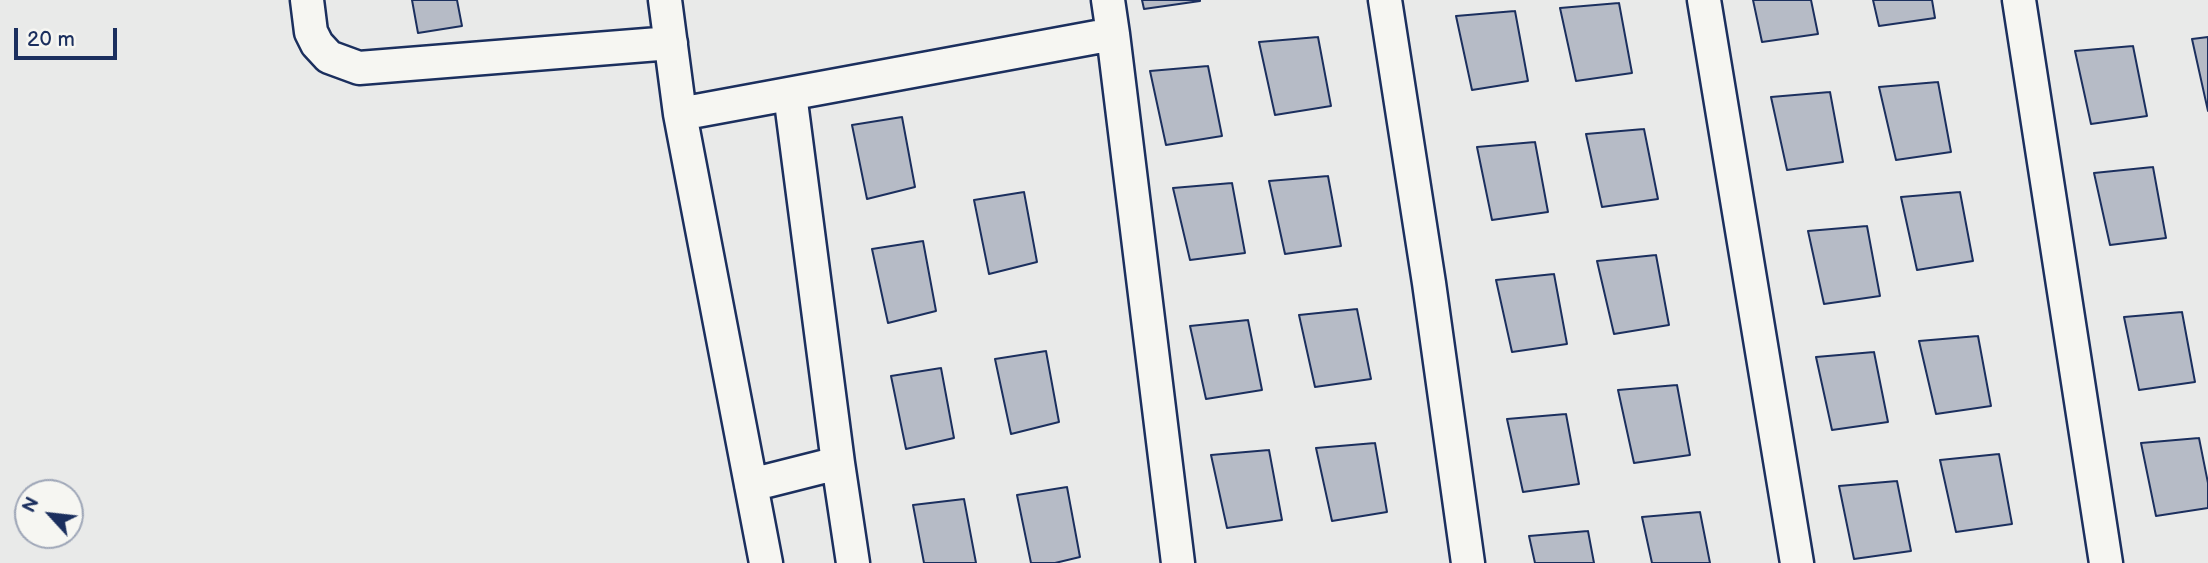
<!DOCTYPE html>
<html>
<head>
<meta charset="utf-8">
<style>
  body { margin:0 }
  #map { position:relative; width:2208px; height:563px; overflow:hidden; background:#e9eae9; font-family:"Balsamiq Sans",sans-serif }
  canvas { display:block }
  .north { position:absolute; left:14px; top:479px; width:70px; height:70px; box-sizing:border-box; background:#f6f6f2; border:2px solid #9ea6b7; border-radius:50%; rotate:297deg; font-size:19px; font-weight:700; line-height:28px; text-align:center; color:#1b2f5e }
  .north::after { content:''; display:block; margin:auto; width:24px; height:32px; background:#1b2f5e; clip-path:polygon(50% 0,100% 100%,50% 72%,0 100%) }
  .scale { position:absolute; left:14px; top:28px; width:103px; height:32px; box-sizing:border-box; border:4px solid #1b2f5e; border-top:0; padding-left:9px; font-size:21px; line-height:24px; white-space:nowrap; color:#1b2f5e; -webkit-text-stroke:5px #f6f6f2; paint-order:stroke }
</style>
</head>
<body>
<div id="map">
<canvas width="2208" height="563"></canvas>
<div class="north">N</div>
<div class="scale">20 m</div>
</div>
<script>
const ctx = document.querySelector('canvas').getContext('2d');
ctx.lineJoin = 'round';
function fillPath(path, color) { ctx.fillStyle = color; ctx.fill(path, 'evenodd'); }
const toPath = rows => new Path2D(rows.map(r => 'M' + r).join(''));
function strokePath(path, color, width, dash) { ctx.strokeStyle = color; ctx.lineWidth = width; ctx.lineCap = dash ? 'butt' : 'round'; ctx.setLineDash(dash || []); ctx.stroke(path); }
const building = toPath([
  [412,0,457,0,462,26,418,33,412,0],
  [1142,0,1200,0,1200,1,1144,9,1142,0],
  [1753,0,1811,0,1818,34,1762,42,1753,0],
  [1873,0,1932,0,1935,18,1879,26,1873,0],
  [1619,3,1632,73,1576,81,1560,8,1619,3],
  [1515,11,1528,81,1472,90,1456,16,1515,11],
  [1318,37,1331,106,1275,115,1259,42,1318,37],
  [2208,37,2208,111,2192,39,2208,37],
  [2133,46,2147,116,2091,124,2075,51,2133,46],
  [1208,66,1222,136,1166,145,1150,71,1208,66],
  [1938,82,1951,152,1896,160,1879,87,1938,82],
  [1830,92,1843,162,1787,170,1771,97,1830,92],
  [902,117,915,187,867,199,852,125,902,117],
  [1644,129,1658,199,1602,207,1586,134,1644,129],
  [1535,142,1548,212,1492,220,1477,147,1535,142],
  [2153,167,2166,238,2110,245,2094,173,2153,167],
  [1328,176,1341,246,1285,254,1269,181,1328,176],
  [1232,183,1245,253,1190,260,1173,188,1232,183],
  [1024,192,1037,262,989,274,974,200,1024,192],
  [1960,192,1973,261,1917,270,1901,197,1960,192],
  [1867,226,1880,296,1824,304,1808,231,1867,226],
  [923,241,936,311,888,323,872,249,923,241],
  [1656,255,1669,325,1614,334,1597,261,1656,255],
  [1554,274,1567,344,1512,352,1496,280,1554,274],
  [1357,309,1371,379,1315,387,1299,315,1357,309],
  [2182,312,2195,382,2139,390,2124,317,2182,312],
  [1248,320,1262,390,1206,399,1190,326,1248,320],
  [1978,336,1991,406,1936,414,1919,341,1978,336],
  [1046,351,1059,422,1011,434,995,359,1046,351],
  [1874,352,1888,422,1832,430,1816,357,1874,352],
  [941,368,954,438,906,449,891,376,941,368],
  [1677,385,1690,455,1634,463,1618,390,1677,385],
  [1566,414,1579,484,1523,492,1507,419,1566,414],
  [2199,438,2208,483,2208,508,2156,516,2141,443,2199,438],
  [1375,443,1387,512,1332,521,1316,448,1375,443],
  [1269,450,1282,520,1227,528,1211,455,1269,450],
  [1999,454,2012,524,1956,532,1940,460,1999,454],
  [1897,481,1911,551,1854,559,1839,486,1897,481],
  [1067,487,1080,557,1055,563,1031,563,1017,495,1067,487],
  [964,499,976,563,924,563,913,505,964,499],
  [1700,512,1710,563,1652,563,1642,517,1700,512],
  [1588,531,1594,563,1535,563,1529,536,1588,531]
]);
fillPath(building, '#b6bbc6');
strokePath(building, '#1b2f5e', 2);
const minor = toPath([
  [307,0,311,32,317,44,329,57,359,68,671,43],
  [665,0,680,114,766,563],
  [1385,0,1429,283,1468,563],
  [1704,0,1797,563],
  [2019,0,2106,563],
  [1113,34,1178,563],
  [790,94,838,463,853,563],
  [680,114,1113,34,1108,0],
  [751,485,838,463]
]);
strokePath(minor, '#1b2f5e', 37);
strokePath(minor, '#f6f6f2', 32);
</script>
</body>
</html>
